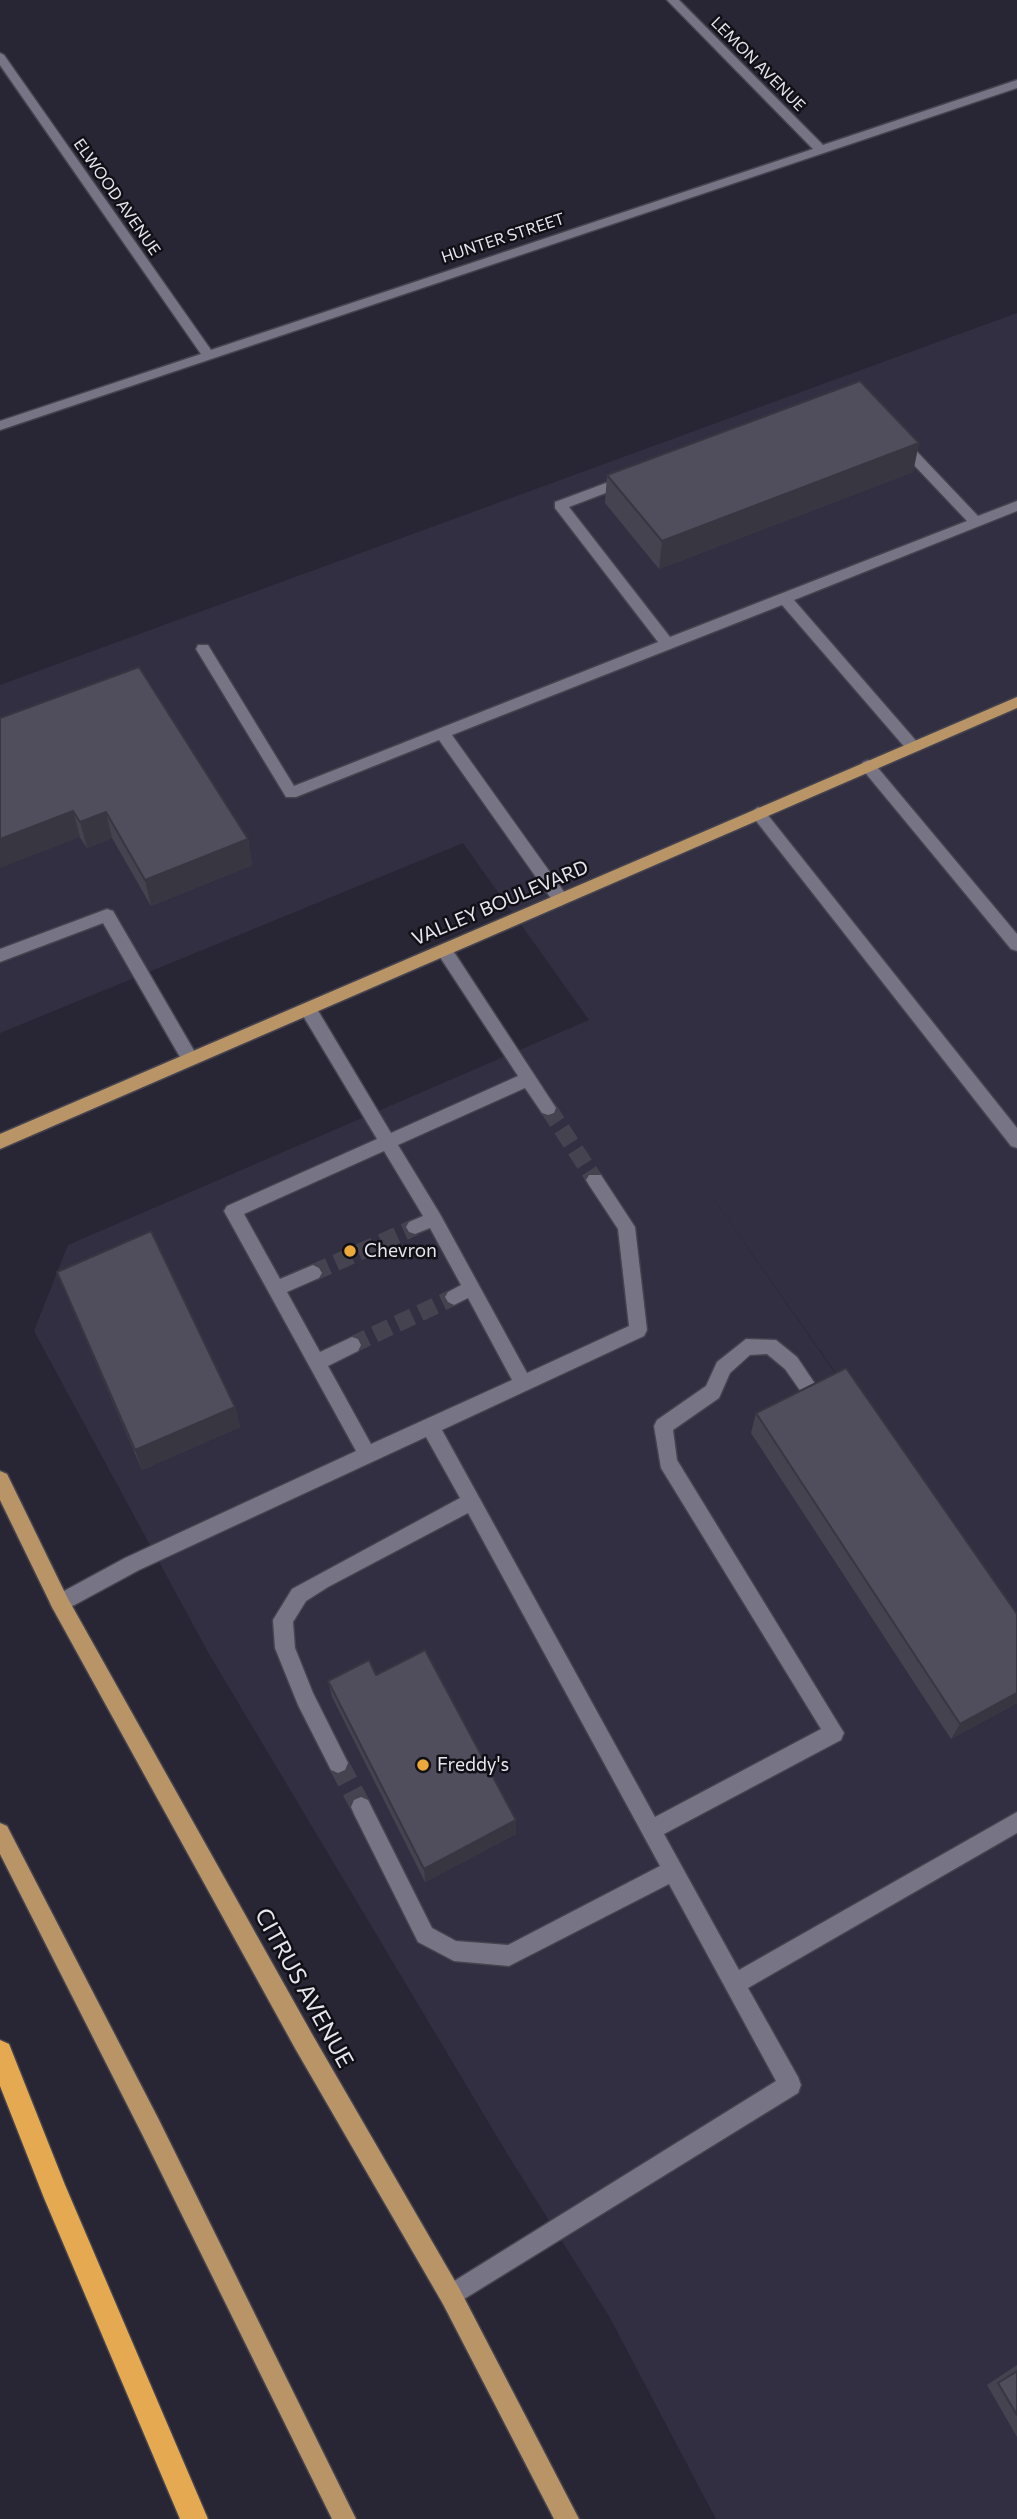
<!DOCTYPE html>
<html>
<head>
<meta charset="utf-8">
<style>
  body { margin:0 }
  canvas { display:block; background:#282634 }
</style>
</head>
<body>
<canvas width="1017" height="2519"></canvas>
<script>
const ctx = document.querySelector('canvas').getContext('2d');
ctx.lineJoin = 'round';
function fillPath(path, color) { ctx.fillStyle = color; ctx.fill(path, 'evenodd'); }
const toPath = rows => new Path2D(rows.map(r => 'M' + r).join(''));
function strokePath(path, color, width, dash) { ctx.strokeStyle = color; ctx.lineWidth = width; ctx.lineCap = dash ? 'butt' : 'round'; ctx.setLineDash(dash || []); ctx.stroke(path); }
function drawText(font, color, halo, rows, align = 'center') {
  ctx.font = font + ' Commissioner,sans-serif'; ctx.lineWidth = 5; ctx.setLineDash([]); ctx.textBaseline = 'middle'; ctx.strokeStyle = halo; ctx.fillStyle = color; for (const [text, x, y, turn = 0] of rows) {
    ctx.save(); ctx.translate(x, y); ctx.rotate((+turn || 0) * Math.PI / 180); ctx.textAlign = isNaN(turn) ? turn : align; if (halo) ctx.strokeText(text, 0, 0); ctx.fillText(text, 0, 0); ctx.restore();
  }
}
fillPath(toPath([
  [1017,313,1017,1631,680,1151,1017,1634,1017,2519,716,2519,609,2316,508,2155,208,1652,34,1331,68,1245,589,1020,463,843,0,1033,0,685]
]), '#322f43');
strokePath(toPath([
  [548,1108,595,1180],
  [313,1273,415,1227],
  [352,1345,454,1297]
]), '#454350', 17, [17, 8]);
strokePath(toPath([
  [338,1763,361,1807]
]), '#454350', 21, [21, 10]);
const minor = toPath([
  [667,0,679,0,823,145,1017,80,1017,88,0,430,0,421,201,354,0,65,0,53,4,55,211,350,813,149,667,0],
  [899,436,904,438,978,516,1017,501,1017,511,794,600,918,743,921,747,918,751,908,751,782,605,452,735,567,896,569,900,561,906,555,904,439,740,296,797,286,797,196,649,198,645,208,645,294,786,658,642,555,508,555,502,622,477,632,477,632,483,569,507,670,637,967,521,894,444,892,441,899,436],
  [868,760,873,762,1017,934,1017,951,1011,949,863,770,860,766,863,762,868,760],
  [758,807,763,809,1017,1128,1017,1148,1011,1146,753,817,750,813,758,807],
  [107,909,113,911,196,1054,198,1059,196,1064,184,1064,103,923,0,962,0,949,107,909],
  [444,944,450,946,556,1108,554,1113,548,1115,542,1113,525,1088,398,1145,440,1214,527,1373,629,1326,618,1229,589,1185,586,1180,589,1175,601,1175,635,1227,647,1330,644,1336,442,1430,655,1817,821,1729,661,1468,654,1426,657,1420,706,1386,717,1362,746,1339,776,1340,797,1357,826,1400,823,1406,817,1408,811,1406,785,1369,767,1354,750,1355,730,1373,719,1398,673,1430,677,1460,844,1733,841,1740,664,1834,739,1970,1017,1812,1017,1833,748,1988,798,2077,801,2085,798,2093,451,2307,443,2304,440,2296,443,2288,776,2081,669,1884,509,1966,454,1961,418,1942,354,1814,351,1807,354,1800,361,1797,368,1800,432,1928,456,1941,508,1945,660,1866,468,1513,328,1587,306,1601,293,1622,295,1648,313,1693,348,1763,345,1770,338,1773,331,1770,298,1705,275,1648,273,1620,292,1589,460,1498,426,1437,139,1570,67,1609,60,1612,53,1609,50,1603,53,1597,125,1558,356,1451,224,1211,227,1206,377,1139,302,1014,300,1009,302,1004,314,1004,391,1133,518,1076,438,954,436,950,444,944],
  [384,1151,423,1216,409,1222,406,1227,409,1232,415,1234,430,1228,461,1285,448,1292,445,1297,448,1302,454,1305,468,1298,512,1380,371,1444,328,1366,358,1351,361,1345,358,1339,352,1337,320,1352,287,1292,319,1278,322,1273,319,1268,313,1265,280,1279,244,1214,384,1151]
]);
const major = toPath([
  [1017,697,1017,708,0,1149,0,1134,1017,697],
  [0,1471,7,1474,67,1597,312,2034,459,2288,579,2519,554,2519,443,2304,296,2050,53,1609,0,1500,0,1471],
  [0,1823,7,1826,159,2120,356,2519,332,2519,143,2136,0,1854,0,1823]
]);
const highway = toPath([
  [0,2040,9,2044,65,2185,208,2519,180,2519,44,2198,0,2086,0,2040]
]);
strokePath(minor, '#44434e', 3);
strokePath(major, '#44434e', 3);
strokePath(highway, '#44434e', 3);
fillPath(minor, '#777585');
fillPath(major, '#b99466');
fillPath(highway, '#e5a951');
fillPath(toPath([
  [919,443,913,472,659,569,605,503,607,475],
  [0,718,248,839,252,865,151,906,112,838,87,848],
  [57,1272,235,1407,240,1427,142,1470,66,1294],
  [756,1413,1017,1703,951,1739,751,1433],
  [376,1675,516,1834,425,1882,332,1697,328,1681],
  [1017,2365,1017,2437,987,2385]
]), '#454350');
fillPath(toPath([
  [919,443,913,472,659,569,662,541],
  [73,811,80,837,0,868,0,839],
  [106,812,112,838,87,848,80,822],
  [248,839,252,865,151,906,145,880],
  [235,1407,240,1427,142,1470,135,1450],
  [1017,1693,1017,1703,951,1739,960,1724],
  [516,1820,516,1834,425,1882,424,1869]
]), '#383741');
const building = toPath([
  [860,381,919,443,662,541,607,475,860,381],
  [139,667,248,839,145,880,106,812,80,822,73,811,0,839,0,718,139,667],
  [151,1231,235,1407,135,1450,57,1272,151,1231],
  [846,1368,1017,1614,1017,1693,960,1724,756,1413,846,1368],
  [425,1650,516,1820,424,1869,328,1681,369,1660,376,1675,425,1650],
  [1017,2371,1017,2415,998,2383,1017,2371]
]);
fillPath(building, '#504e5d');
strokePath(building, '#383741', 2);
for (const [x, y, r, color] of [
  [350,1251,7,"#eda83b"],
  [423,1765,7,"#eda83b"]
]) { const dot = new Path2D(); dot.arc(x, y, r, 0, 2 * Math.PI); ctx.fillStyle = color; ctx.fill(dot); strokePath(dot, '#111016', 2.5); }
drawText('16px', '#e7e6ef', '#111016', [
  ["LEMON AVENUE",758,64,45],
  ["ELWOOD AVENUE",117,197,55],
  ["HUNTER STREET",503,238,-18]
]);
drawText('19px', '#e7e6ef', '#111016', [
  ["VALLEY BOULEVARD",500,903,-23]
]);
drawText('19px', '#e7e6ef', '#111016', [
  ["Chevron",364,1251],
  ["Freddy's",437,1765]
], 'left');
drawText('23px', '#e7e6ef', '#111016', [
  ["CITRUS AVENUE",304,1988,61]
]);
</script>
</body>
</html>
